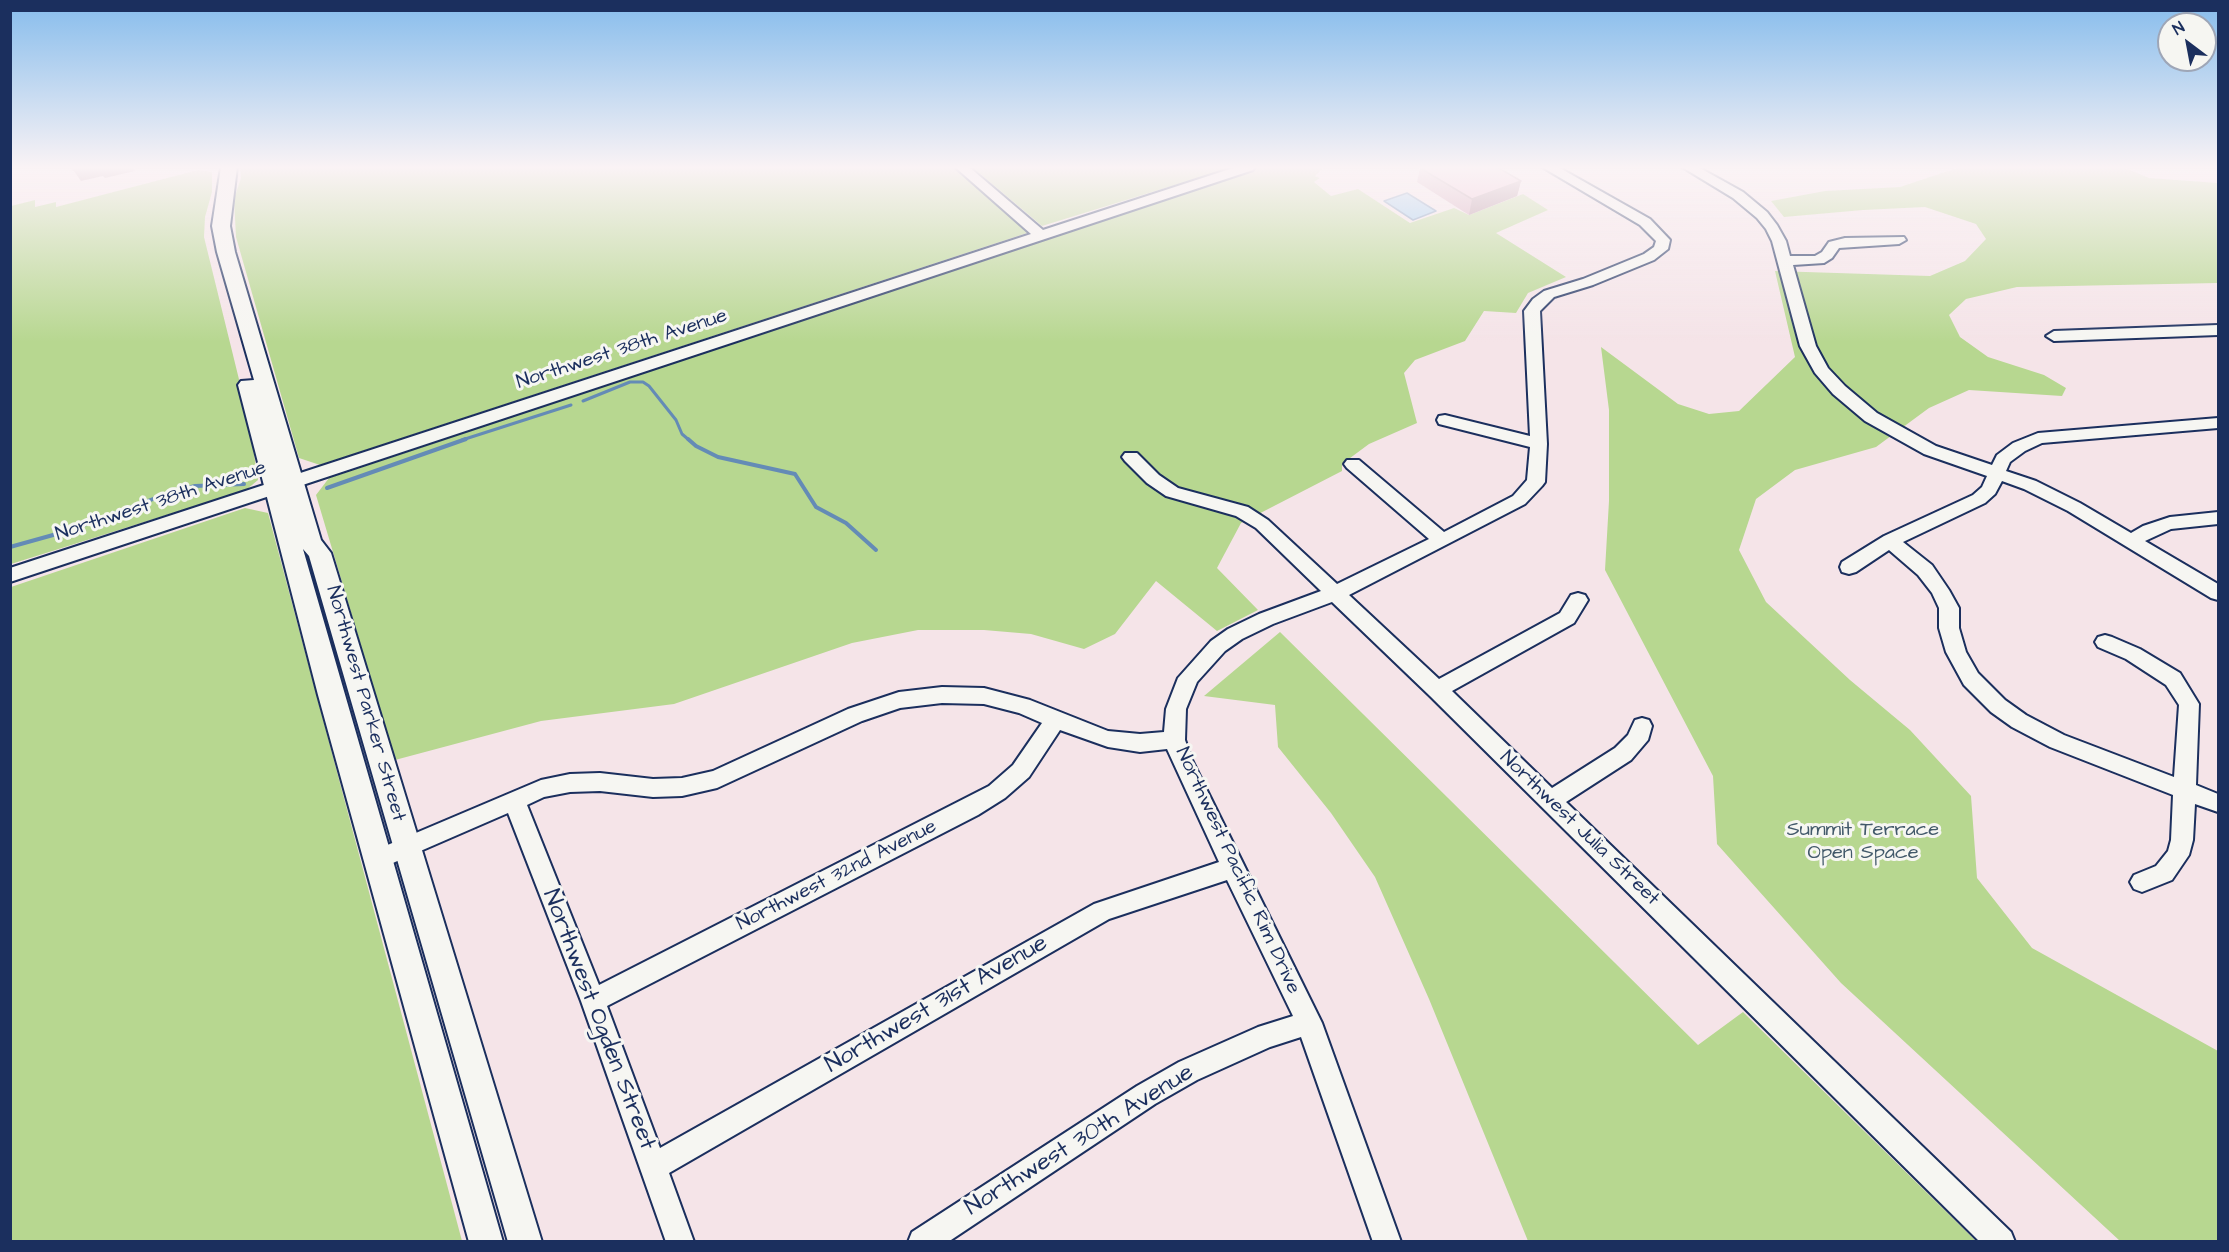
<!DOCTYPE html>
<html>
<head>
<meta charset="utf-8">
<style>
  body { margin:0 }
  #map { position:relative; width:2229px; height:1252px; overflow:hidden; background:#f5e4e8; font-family:"Architects Daughter",sans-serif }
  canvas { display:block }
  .frame { position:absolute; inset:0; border:12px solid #1b2f5e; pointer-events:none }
  .north { position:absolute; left:2157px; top:12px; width:60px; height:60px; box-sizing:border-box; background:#f6f6f2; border:2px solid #9ea6b7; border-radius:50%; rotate:328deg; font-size:16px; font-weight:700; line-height:24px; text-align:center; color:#1b2f5e }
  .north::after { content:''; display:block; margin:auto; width:21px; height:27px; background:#1b2f5e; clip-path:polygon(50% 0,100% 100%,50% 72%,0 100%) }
</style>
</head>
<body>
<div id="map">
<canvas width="2229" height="1252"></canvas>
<div class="frame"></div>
<div class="north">N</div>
</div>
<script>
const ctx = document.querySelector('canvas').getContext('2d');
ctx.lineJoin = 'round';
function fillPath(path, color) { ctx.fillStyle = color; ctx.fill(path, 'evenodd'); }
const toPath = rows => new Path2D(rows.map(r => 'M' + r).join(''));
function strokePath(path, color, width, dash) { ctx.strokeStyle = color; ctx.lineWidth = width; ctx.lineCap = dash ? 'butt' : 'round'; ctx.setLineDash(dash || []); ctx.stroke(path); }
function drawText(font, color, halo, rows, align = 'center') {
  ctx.font = font + ' "Architects Daughter",sans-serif'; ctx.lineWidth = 6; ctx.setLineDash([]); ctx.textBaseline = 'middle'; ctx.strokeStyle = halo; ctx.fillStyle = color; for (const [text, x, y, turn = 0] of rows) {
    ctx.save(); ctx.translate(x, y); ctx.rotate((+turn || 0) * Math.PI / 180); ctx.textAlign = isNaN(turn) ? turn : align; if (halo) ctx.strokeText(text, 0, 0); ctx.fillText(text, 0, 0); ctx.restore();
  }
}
fillPath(toPath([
  [240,167,955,167,1028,231,1027,233,320,465,299,458,236,237,234,199,241,178],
  [972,167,1233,167,1042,226],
  [1260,167,1324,167,1315,176,1320,178,1314,182,1331,196,1358,189,1410,223,1454,208,1469,215,1523,194,1548,210,1496,233,1566,277,1528,293,1516,313,1484,311,1465,341,1415,360,1404,373,1417,423,1369,444,1342,464,1342,471,1241,523,1217,568,1258,610,1217,631,1156,581,1115,634,1084,649,1031,634,984,630,918,630,852,643,674,704,541,721,395,760,316,495,329,478],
  [1960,167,2123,167,2149,178,2218,183,2218,283,2017,287,1966,299,1949,315,1960,337,1988,357,2044,375,2066,388,2062,396,1969,390,1929,408,1876,447,1795,470,1756,499,1739,550,1766,602,1850,680,1910,730,1971,796,1977,878,2032,948,2218,1051,2218,1241,2120,1241,1841,983,1717,844,1713,776,1605,570,1609,501,1609,410,1601,347,1678,404,1709,414,1739,411,1795,357,1775,271,1930,276,1965,261,1986,239,1976,224,1925,207,1863,210,1784,217,1771,201,1825,191,1900,187],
  [198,170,212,172,212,192,205,217,204,237,248,416,258,480,246,490,11,564,11,206,35,200,35,207,56,202,56,207],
  [245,508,268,513,462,1241,11,1241,11,587],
  [1280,632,1698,1045,1743,1012,1976,1241,1528,1241,1429,999,1375,877,1331,813,1278,747,1275,705,1204,696]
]), '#b7d790');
const water = toPath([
  [1407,193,1436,211,1413,220,1384,201,1407,193]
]);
fillPath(water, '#94c9f1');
strokePath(water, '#648bb6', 1.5);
strokePath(toPath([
  [583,401,630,382,643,382,649,386,676,420,682,434,689,440],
  [462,440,571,405]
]), '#648bb6', 3);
strokePath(toPath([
  [688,439,696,446,718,457,795,474,816,507,846,523,876,550],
  [327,488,466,439],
  [10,547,71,530,169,493,195,486,244,484]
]), '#648bb6', 4);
const minor = toPath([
  [955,167,969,167,1043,230,1236,167,1255,167,1253,170,10,582,10,568,1031,234,955,167],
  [1542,167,1558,167,1650,219,1670,240,1668,249,1654,260,1593,285,1554,297,1540,311,1547,444,1545,482,1542,486,1525,504,1349,595,1439,679,1560,613,1571,595,1578,593,1585,595,1588,600,1574,623,1452,691,1552,788,1615,748,1628,735,1635,720,1642,718,1649,720,1652,726,1648,740,1631,760,1566,802,2011,1232,2015,1242,1980,1242,1430,696,1332,602,1273,624,1242,639,1225,651,1197,682,1186,709,1185,740,1192,760,1322,1023,1401,1242,1373,1242,1301,1037,1270,1047,1197,1080,1155,1104,948,1242,908,1242,912,1232,1137,1086,1179,1062,1258,1027,1293,1016,1227,880,1109,919,669,1173,694,1242,666,1242,581,1001,508,813,379,869,371,866,368,859,371,852,541,780,570,774,600,773,653,779,682,778,713,771,848,709,899,692,942,687,984,688,1030,700,1108,731,1140,734,1164,732,1166,709,1178,678,1211,641,1228,629,1259,614,1321,591,1256,528,1236,516,1166,496,1147,483,1125,461,1122,457,1125,453,1137,453,1159,475,1178,488,1248,507,1268,520,1337,584,1429,539,1347,468,1344,464,1347,460,1359,460,1444,532,1513,496,1527,480,1530,447,1439,424,1437,420,1439,416,1445,415,1530,436,1524,311,1533,299,1544,291,1583,279,1644,254,1654,247,1656,241,1640,225,1542,167],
  [942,703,984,704,1019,713,1042,723,1013,765,989,786,599,985,527,805,544,797,570,792,600,791,653,797,682,796,717,788,862,721,900,708,942,703],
  [1060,730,1108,747,1140,752,1167,749,1219,862,1094,904,660,1148,607,1006,978,815,1005,798,1029,777,1060,730],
  [1682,167,1698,167,1743,192,1767,212,1777,225,1786,241,1790,256,1815,256,1822,252,1829,242,1845,238,1904,237,1906,240,1899,244,1839,248,1832,258,1824,263,1793,265,1816,346,1828,368,1845,386,1877,413,1936,446,1992,465,1997,455,2013,443,2038,433,2218,418,2218,428,2042,443,2025,451,2010,462,2006,471,2036,481,2080,503,2131,533,2143,526,2170,517,2218,512,2218,524,2171,529,2145,541,2218,584,2218,600,2211,598,2068,511,2024,489,2002,481,1995,494,1985,503,1903,542,1932,565,1949,590,1959,608,1959,628,1966,652,1978,673,2005,700,2026,715,2064,735,2174,777,2179,705,2166,685,2126,659,2098,647,2095,642,2098,637,2105,635,2112,637,2140,649,2180,673,2199,704,2196,785,2218,794,2218,812,2195,804,2193,840,2189,855,2172,880,2142,892,2134,889,2130,882,2134,875,2156,866,2168,851,2171,840,2173,795,2050,747,2012,727,1991,712,1964,685,1946,652,1939,628,1939,608,1932,593,1918,575,1889,550,1856,572,1849,574,1842,572,1840,567,1842,562,1884,536,1973,495,1982,487,1987,476,1924,454,1865,421,1833,394,1815,373,1800,346,1772,241,1766,229,1757,218,1733,198,1682,167],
  [2218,325,2218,335,2054,341,2046,336,2054,331,2218,325]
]);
const major = toPath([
  [221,167,237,167,230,226,235,252,321,540,331,553,542,1242,508,1242,309,556,303,549,503,1242,469,1242,318,695,238,385,241,381,254,380,217,252,212,226,221,167]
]);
strokePath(minor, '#1b2f5e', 4);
strokePath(major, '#1b2f5e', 4);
fillPath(minor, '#f6f6f2');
fillPath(major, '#f6f6f2');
fillPath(toPath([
  [1420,168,1521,181,1517,196,1469,215,1417,182]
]), '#d1a1b4');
fillPath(toPath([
  [88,167,134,167,135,171,105,178,103,176,81,181,73,170],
  [1521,181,1517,196,1469,215,1472,199]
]), '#aa8392');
const building = toPath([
  [73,167,88,167,73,170,73,167],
  [1423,167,1497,167,1521,181,1472,199,1420,168,1423,167]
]);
fillPath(building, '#f3bbd1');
strokePath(building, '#aa8392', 1.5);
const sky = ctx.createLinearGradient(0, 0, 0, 342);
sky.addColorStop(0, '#86bcec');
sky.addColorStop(0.49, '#faf3f5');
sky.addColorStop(1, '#faf3f500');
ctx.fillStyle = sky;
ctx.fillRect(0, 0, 2229, 342);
drawText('20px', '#1b2f5e', '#f6f6f2', [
  ["Northwest 38th Avenue",622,350,-18],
  ["Northwest 38th Avenue",161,502,-18],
  ["Northwest Parker Street",365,704,74],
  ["Northwest Julia Street",1579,829,44],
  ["Northwest Pacific Rim Drive",1237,871,65],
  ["Northwest 32nd Avenue",837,876,-27]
]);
drawText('20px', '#42596a', '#f6f6f2', [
  ["Summit Terrace",1863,831],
  ["Open Space",1863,854]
]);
drawText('24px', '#1b2f5e', '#f6f6f2', [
  ["Northwest 31st Avenue",937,1005,-30],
  ["Northwest Ogden Street",598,1020,69],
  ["Northwest 30th Avenue",1080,1141,-32]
]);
</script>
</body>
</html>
